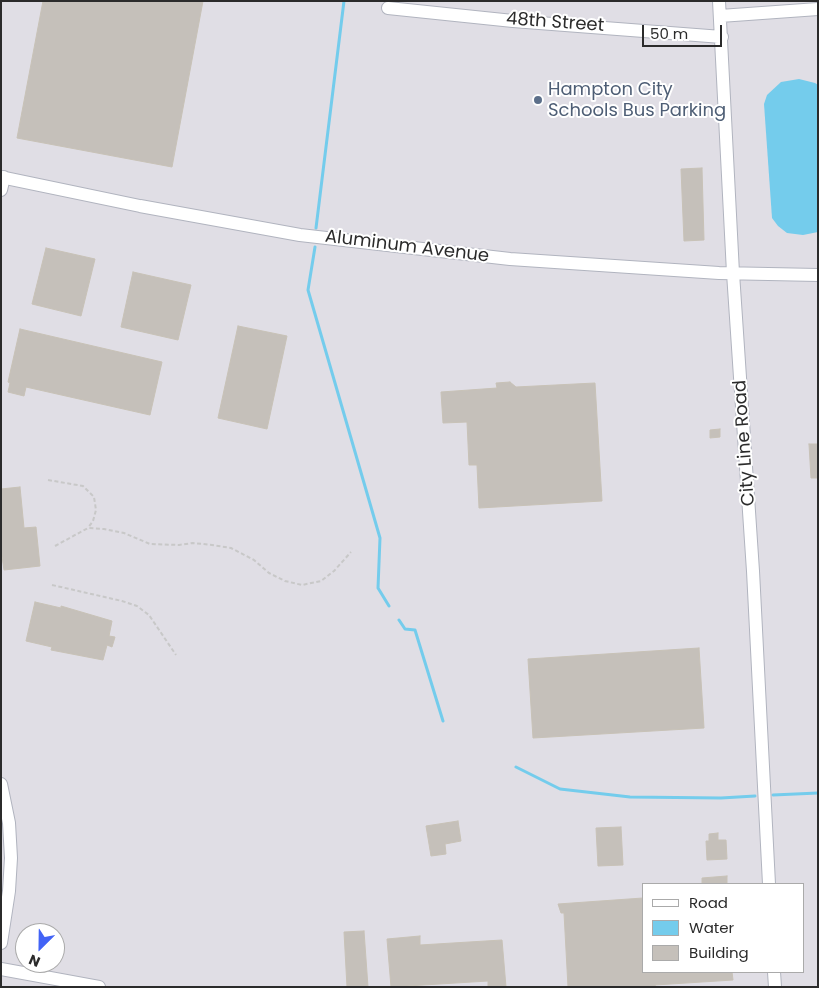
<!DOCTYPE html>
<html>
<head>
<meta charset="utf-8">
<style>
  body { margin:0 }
  #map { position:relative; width:819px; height:988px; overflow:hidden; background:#ede6de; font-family:Poppins,sans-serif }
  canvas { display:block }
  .frame { position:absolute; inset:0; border:2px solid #2b2b2b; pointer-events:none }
  .legend { position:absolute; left:642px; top:883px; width:162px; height:90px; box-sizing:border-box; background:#fff; border:1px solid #aaa; margin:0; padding:6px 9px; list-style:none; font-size:15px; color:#2b2b2b }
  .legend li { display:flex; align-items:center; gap:10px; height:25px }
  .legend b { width:25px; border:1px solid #aaa }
  .north { position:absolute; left:15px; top:923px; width:50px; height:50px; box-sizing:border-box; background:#fff; border:1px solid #aaa; border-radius:50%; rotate:203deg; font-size:14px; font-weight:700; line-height:20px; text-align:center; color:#2b2b2b }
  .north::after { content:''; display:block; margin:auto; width:18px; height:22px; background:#4263f6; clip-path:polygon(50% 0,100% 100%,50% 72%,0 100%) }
  .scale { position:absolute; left:642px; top:25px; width:80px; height:22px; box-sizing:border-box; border:2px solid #2b2b2b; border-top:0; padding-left:6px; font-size:15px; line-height:18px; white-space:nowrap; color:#2b2b2b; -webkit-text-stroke:4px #fff; paint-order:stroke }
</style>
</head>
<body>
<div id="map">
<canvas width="819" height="988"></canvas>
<div class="frame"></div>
<ul class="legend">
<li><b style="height:6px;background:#fff"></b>Road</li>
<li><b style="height:14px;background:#74ccec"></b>Water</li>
<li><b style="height:14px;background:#c5c0ba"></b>Building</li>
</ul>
<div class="north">N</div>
<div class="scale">50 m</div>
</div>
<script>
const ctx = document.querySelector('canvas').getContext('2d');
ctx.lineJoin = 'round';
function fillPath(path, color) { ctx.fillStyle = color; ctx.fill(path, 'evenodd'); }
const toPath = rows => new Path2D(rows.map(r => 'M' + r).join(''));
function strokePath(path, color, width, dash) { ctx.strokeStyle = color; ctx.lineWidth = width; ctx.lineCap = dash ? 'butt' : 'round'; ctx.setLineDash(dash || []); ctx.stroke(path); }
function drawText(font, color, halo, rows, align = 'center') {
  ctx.font = font + ' Poppins,sans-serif'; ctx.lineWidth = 4; ctx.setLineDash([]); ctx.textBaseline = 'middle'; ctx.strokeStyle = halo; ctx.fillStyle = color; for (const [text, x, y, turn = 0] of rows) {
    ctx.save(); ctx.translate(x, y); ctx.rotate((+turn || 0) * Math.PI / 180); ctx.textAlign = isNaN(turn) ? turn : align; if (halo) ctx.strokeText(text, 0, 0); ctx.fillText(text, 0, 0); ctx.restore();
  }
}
fillPath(toPath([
  [1,1,818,1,818,987,1,987],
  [643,884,803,884,803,972,643,972],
  [25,933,55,933,55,963,25,963]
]), '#e0dee5');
fillPath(toPath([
  [799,79,815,83,818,85,818,232,803,235,787,233,778,226,772,218,764,104,767,95,781,82]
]), '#74ccec');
strokePath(toPath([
  [316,228,344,1],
  [315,247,308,290,380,538,378,588,389,606],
  [399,620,405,629,415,630,443,721],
  [516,767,560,789,630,797,721,798,755,796],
  [773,795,818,793]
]), '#74ccec', 3);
const building = toPath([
  [43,1,203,1,172,167,17,138,43,1],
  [702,168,704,240,684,241,681,169,702,168],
  [46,248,95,259,81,316,32,304,46,248],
  [133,272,191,285,178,340,121,327,133,272],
  [238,326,287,336,267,429,218,418,238,326],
  [20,329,162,362,150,415,26,387,24,396,8,392,10,383,8,382,20,329],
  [510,382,516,387,595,383,602,501,479,508,477,465,469,465,467,422,443,423,441,392,497,388,496,383,510,382],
  [720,429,720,437,710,438,710,430,720,429],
  [809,444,818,444,818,478,811,478,809,444],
  [20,487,24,528,36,527,40,566,4,570,1,550,1,489,20,487],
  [35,602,61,608,61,606,112,621,109,636,115,637,112,647,107,645,103,660,51,650,52,647,26,641,35,602],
  [699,648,704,728,533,738,528,659,699,648],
  [458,821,461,841,445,844,446,854,431,856,426,826,458,821],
  [621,827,623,865,598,866,596,828,621,827],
  [718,833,718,840,726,840,727,859,707,860,706,841,709,841,709,834,718,833],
  [727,876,727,884,702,884,702,878,727,876],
  [643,898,643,972,732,972,733,980,655,985,656,987,568,987,564,913,561,913,558,904,643,898],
  [364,931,368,987,347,987,344,932,364,931],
  [420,936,420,945,502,940,506,987,488,987,488,981,391,987,387,939,420,936]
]);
fillPath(building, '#c5c0ba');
strokePath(building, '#c8c2b7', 1);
const minor = toPath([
  [719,1,733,273,753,571,769,884],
  [388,8,513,21,722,37],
  [720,16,818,9],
  [1,177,140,206,300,235,510,259,719,273,818,275],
  [1,190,4,177],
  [1,784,9,823,11,858,9,891,1,943],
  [1,969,99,987],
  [774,972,775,987]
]);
strokePath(minor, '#b1b4bf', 14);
strokePath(toPath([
  [48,480,83,486,94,497,96,510,93,521,88,528],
  [55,546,88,528,104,529,124,533,150,544,179,545,193,543,212,545,231,548,254,560,269,573,285,581,302,585,321,581,334,571,351,552],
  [52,585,122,601,137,606,149,615,176,655]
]), '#c8c8c8', 2, [4, 2.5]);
strokePath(minor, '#fff', 12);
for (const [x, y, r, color] of [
  [538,100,5,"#5c6f8a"]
]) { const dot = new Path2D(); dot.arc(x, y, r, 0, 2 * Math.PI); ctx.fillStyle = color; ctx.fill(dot); strokePath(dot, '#fff', 2); }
drawText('18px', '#2b2b2b', '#fff', [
  ["48th Street",555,23,4],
  ["Aluminum Avenue",407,247,7],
  ["City Line Road",745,443,-94]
]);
drawText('18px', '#4e5e75', '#fff', [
  ["Hampton City",548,90],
  ["Schools Bus Parking",548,111]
], 'left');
</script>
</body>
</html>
